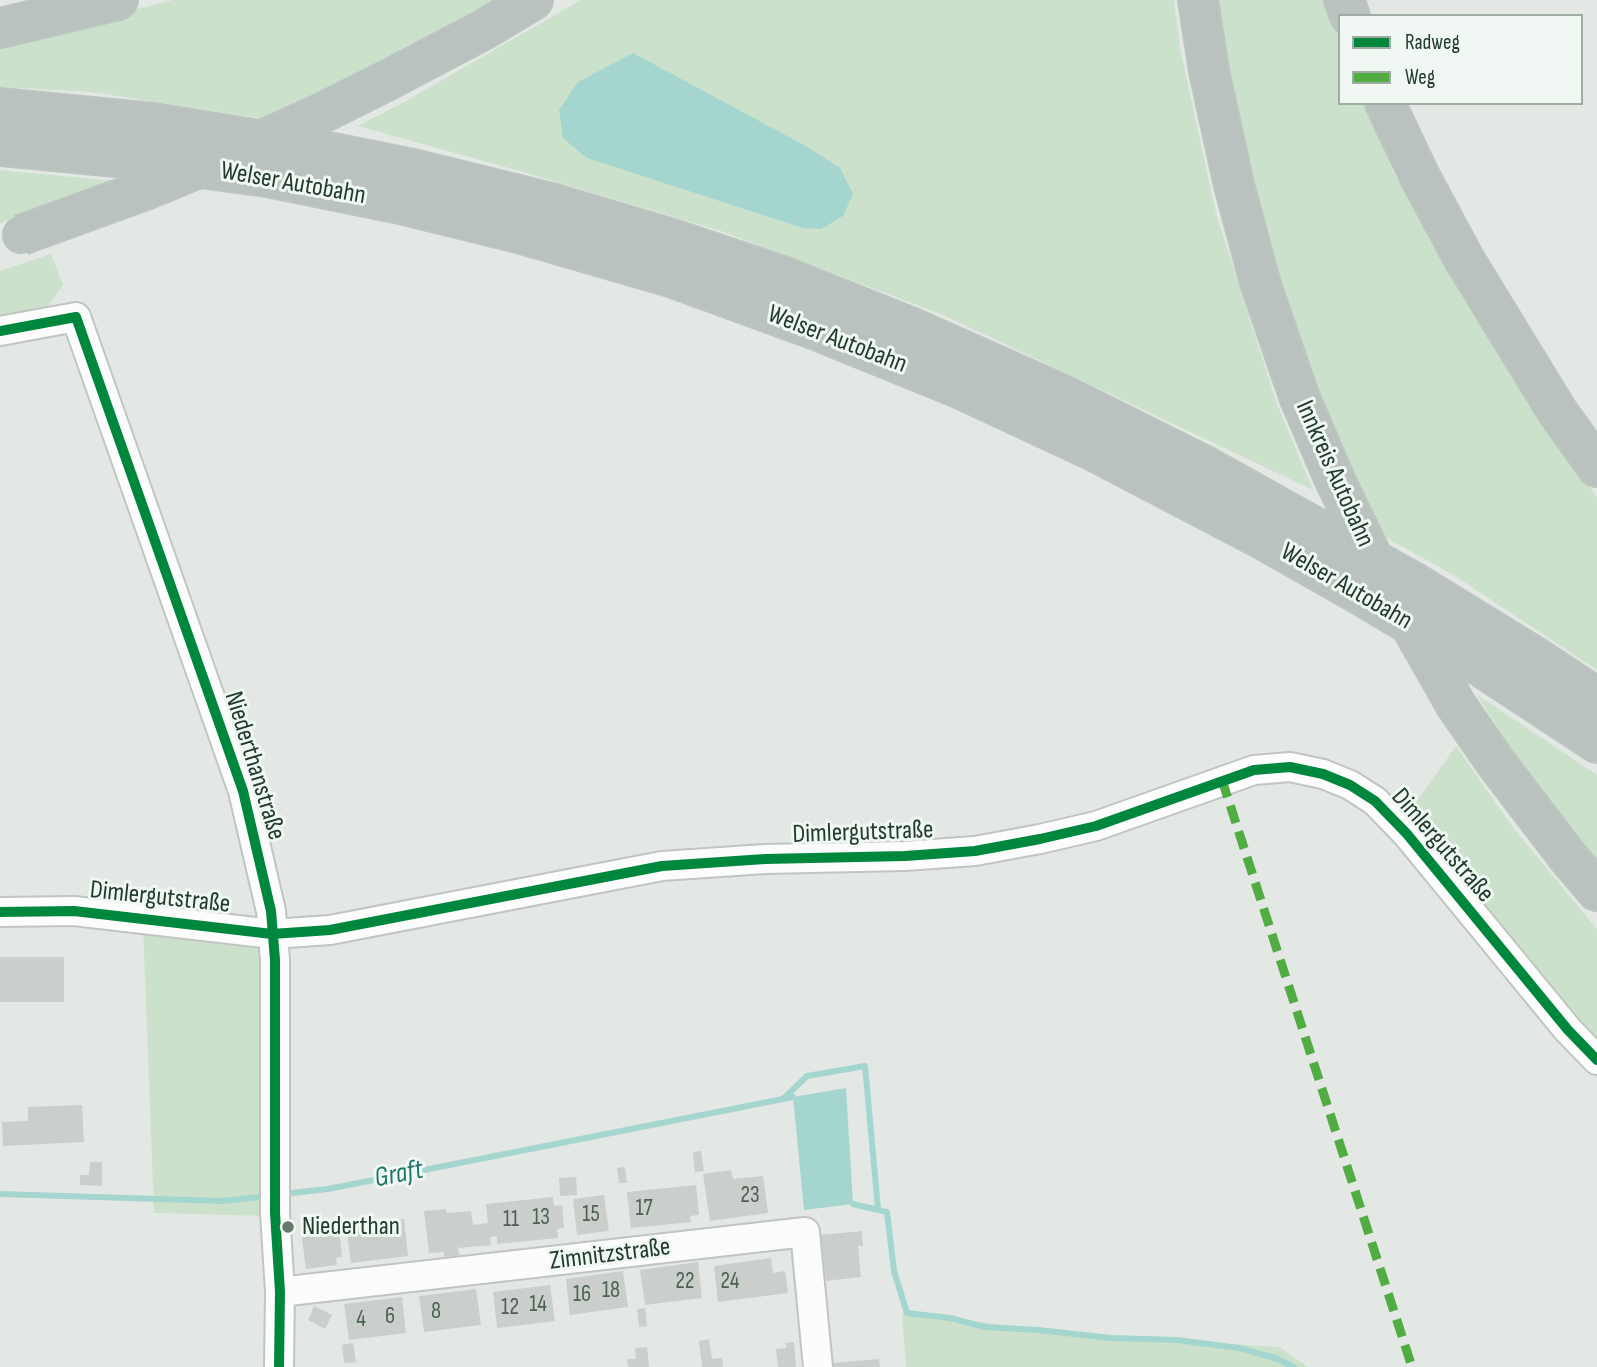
<!DOCTYPE html>
<html>
<head>
<meta charset="utf-8">
<style>
  body { margin:0 }
  #map { position:relative; width:1597px; height:1367px; overflow:hidden; background:#e3e8e4; font-family:"Sofia Sans Condensed",sans-serif }
  canvas { display:block }
  .legend { position:absolute; left:1338px; top:14px; width:245px; height:91px; box-sizing:border-box; background:#f1f7f2; border:2px solid #9eaca3; margin:0; padding:9px 12px; list-style:none; font-size:21px; color:#213b2d }
  .legend li { display:flex; align-items:center; gap:14px; height:35px }
  .legend b { width:35px; border:2px solid #9eaca3 }
</style>
</head>
<body>
<div id="map">
<canvas width="1597" height="1367"></canvas>
<ul class="legend">
<li><b style="height:9px;background:#00873e"></b>Radweg</li>
<li><b style="height:9px;background:#52ac44"></b>Weg</li>
</ul>
</div>
<script>
const ctx = document.querySelector('canvas').getContext('2d');
ctx.lineJoin = 'round';
function fillPath(path, color) { ctx.fillStyle = color; ctx.fill(path, 'evenodd'); }
const toPath = rows => new Path2D(rows.map(r => 'M' + r).join(''));
function strokePath(path, color, width, dash) { ctx.strokeStyle = color; ctx.lineWidth = width; ctx.lineCap = dash ? 'butt' : 'round'; ctx.setLineDash(dash || []); ctx.stroke(path); }
function drawText(font, color, halo, rows, align = 'center') {
  ctx.font = font + ' "Sofia Sans Condensed",sans-serif'; ctx.lineWidth = 6; ctx.setLineDash([]); ctx.textBaseline = 'middle'; ctx.strokeStyle = halo; ctx.fillStyle = color; for (const [text, x, y, turn = 0] of rows) {
    ctx.save(); ctx.translate(x, y); ctx.rotate((+turn || 0) * Math.PI / 180); ctx.textAlign = isNaN(turn) ? turn : align; if (halo) ctx.strokeText(text, 0, 0); ctx.fillText(text, 0, 0); ctx.restore();
  }
}
fillPath(toPath([
  [173,0,495,0,382,61,265,119,91,92,0,87,0,43],
  [581,0,1174,0,1180,48,1216,213,1277,404,1313,490,943,315,721,231,523,172,358,126,406,101],
  [1214,0,1326,0,1340,36,1340,103,1366,103,1393,172,1523,393,1597,497,1597,670,1455,576,1383,536,1364,499,1317,390,1249,186],
  [0,170,116,181,0,223],
  [51,254,63,285,43,313,0,320,0,271],
  [1476,694,1597,775,1597,866,1550,809],
  [1456,746,1514,829,1597,929,1597,1048,1527,973,1408,814],
  [143,925,266,943,269,1216,154,1213],
  [902,1313,1108,1337,1279,1347,1308,1367,906,1367]
]), '#cce1cc');
fillPath(toPath([
  [633,53,804,145,840,168,853,194,843,216,821,229,803,228,587,158,563,138,559,110,578,82],
  [846,1088,853,1204,804,1210,793,1097]
]), '#a4d6cf');
strokePath(toPath([
  [783,1099,807,1076,865,1066,878,1209],
  [0,1194,223,1201,268,1196],
  [282,1194,328,1189,793,1097],
  [853,1204,887,1212,894,1271,907,1313,950,1318,985,1327,1038,1330,1111,1338,1177,1340,1239,1348,1275,1358,1294,1367]
]), '#a4d6cf', 6);
fillPath(toPath([
  [0,957,64,957,64,1002,0,1002],
  [82,1105,84,1142,3,1146,2,1122,28,1121,28,1107],
  [701,1151,704,1171,695,1172,693,1152],
  [90,1162,102,1162,102,1186,80,1185,80,1175,89,1175],
  [625,1167,627,1183,619,1183,617,1168],
  [731,1170,733,1179,763,1176,768,1213,710,1221,703,1174],
  [576,1177,577,1195,560,1196,559,1178],
  [696,1185,699,1215,690,1216,691,1222,631,1228,627,1192],
  [604,1195,609,1231,577,1235,573,1199],
  [553,1197,554,1206,562,1205,564,1228,557,1229,558,1238,497,1244,497,1236,490,1237,491,1245,458,1248,459,1255,444,1257,444,1252,429,1253,424,1211,446,1209,447,1213,471,1211,473,1225,488,1223,486,1204],
  [404,1219,408,1256,351,1263,346,1225],
  [339,1227,342,1257,336,1258,337,1265,306,1269,301,1231],
  [862,1231,863,1246,858,1246,861,1277,826,1281,821,1235],
  [771,1258,773,1273,785,1271,788,1293,718,1302,714,1266],
  [698,1262,702,1298,645,1305,640,1270],
  [623,1271,628,1307,570,1315,566,1279],
  [550,1285,555,1321,497,1328,493,1292],
  [476,1289,481,1325,424,1332,419,1296],
  [402,1297,406,1333,349,1340,344,1304],
  [314,1306,332,1315,325,1329,308,1320],
  [645,1308,647,1326,639,1327,637,1309],
  [709,1339,712,1359,722,1358,723,1367,702,1367,699,1341],
  [794,1342,796,1367,778,1367,776,1349,786,1348,786,1343],
  [353,1343,356,1362,344,1363,342,1345],
  [647,1347,649,1367,628,1367,627,1359,636,1359,635,1348],
  [879,1359,880,1367,832,1367,831,1363]
]), '#cacfcc');
const minor = toPath([
  [0,331,76,317,243,791,271,911,275,960,275,1213,280,1292,279,1367],
  [0,912,74,911,272,934,330,930,662,866,765,859,905,856,975,851,1040,839,1096,826,1254,770,1290,767,1323,774,1350,785,1375,801,1407,834,1568,1030,1597,1060],
  [280,1292,805,1232,818,1367]
]);
const highway = toPath([
  [1198,0,1209,71,1234,185,1260,282,1299,396],
  [1344,0,1350,16],
  [0,28,118,0],
  [392,78,483,30,533,0],
  [1385,103,1419,175,1464,259,1557,411,1597,467],
  [0,108,153,123,309,148,408,168,555,204,669,238,782,276,910,327,1065,396,1207,467,1413,582,1535,657,1597,698],
  [0,146,127,158,267,177,405,205,519,233,671,277,819,331,959,388,1092,450,1264,540,1354,591,1480,666,1597,743],
  [1496,763,1568,857,1597,891]
]);
strokePath(minor, '#c0c5c1', 32);
strokePath(highway, '#bcc5c0', 42);
strokePath(minor, '#fbfcfb', 28);
strokePath(highway, '#b9c2be', 38);
const highwayBridge = toPath([
  [21,235,145,190,227,156,314,117,392,78],
  [1299,396,1334,478,1374,561,1456,705,1496,763]
]);
strokePath(highwayBridge, '#bcc5c0', 42, []);
strokePath(highwayBridge, '#b9c2be', 38);
strokePath(toPath([
  [1222,780,1412,1367]
]), '#52ac44', 9, [18, 9]);
strokePath(toPath([
  [0,331,76,317,243,791,271,911,275,960,275,1213,280,1292,279,1367],
  [0,912,74,911,272,934,330,930,662,866,765,859,905,856,975,851,1040,839,1096,826,1254,770,1290,767,1323,774,1350,785,1375,801,1407,834,1568,1030,1597,1060]
]), '#00873e', 10);
for (const [x, y, r, color] of [
  [288,1227,7,"#65786d"]
]) { const dot = new Path2D(); dot.arc(x, y, r, 0, 2 * Math.PI); ctx.fillStyle = color; ctx.fill(dot); strokePath(dot, '#f1f7f2', 2.5); }
drawText('23px', '#4c6156', null, [
  ["23",750,1196],
  ["17",644,1209],
  ["15",591,1215],
  ["13",541,1218],
  ["11",511,1220],
  ["22",685,1282],
  ["24",730,1282],
  ["18",611,1291],
  ["16",582,1295],
  ["14",538,1305],
  ["12",510,1308],
  ["8",436,1312],
  ["6",390,1317],
  ["4",361,1320]
]);
drawText('26px', '#213b2d', '#f1f7f2', [
  ["Welser Autobahn",293,184,10],
  ["Welser Autobahn",837,340,21],
  ["Innkreis Autobahn",1334,474,66],
  ["Welser Autobahn",1346,587,30],
  ["Niederthanstraße",254,766,73],
  ["Dimlergutstraße",863,833,-2],
  ["Dimlergutstraße",1442,846,49],
  ["Dimlergutstraße",160,898,6],
  ["Zimnitzstraße",610,1255,-7]
]);
drawText('26px', '#213b2d', '#f1f7f2', [
  ["Niederthan",302,1227]
], 'left');
drawText('italic 28px', '#1d756b', '#f1f7f2', [
  ["Graft",399,1175,-11]
]);
</script>
</body>
</html>
